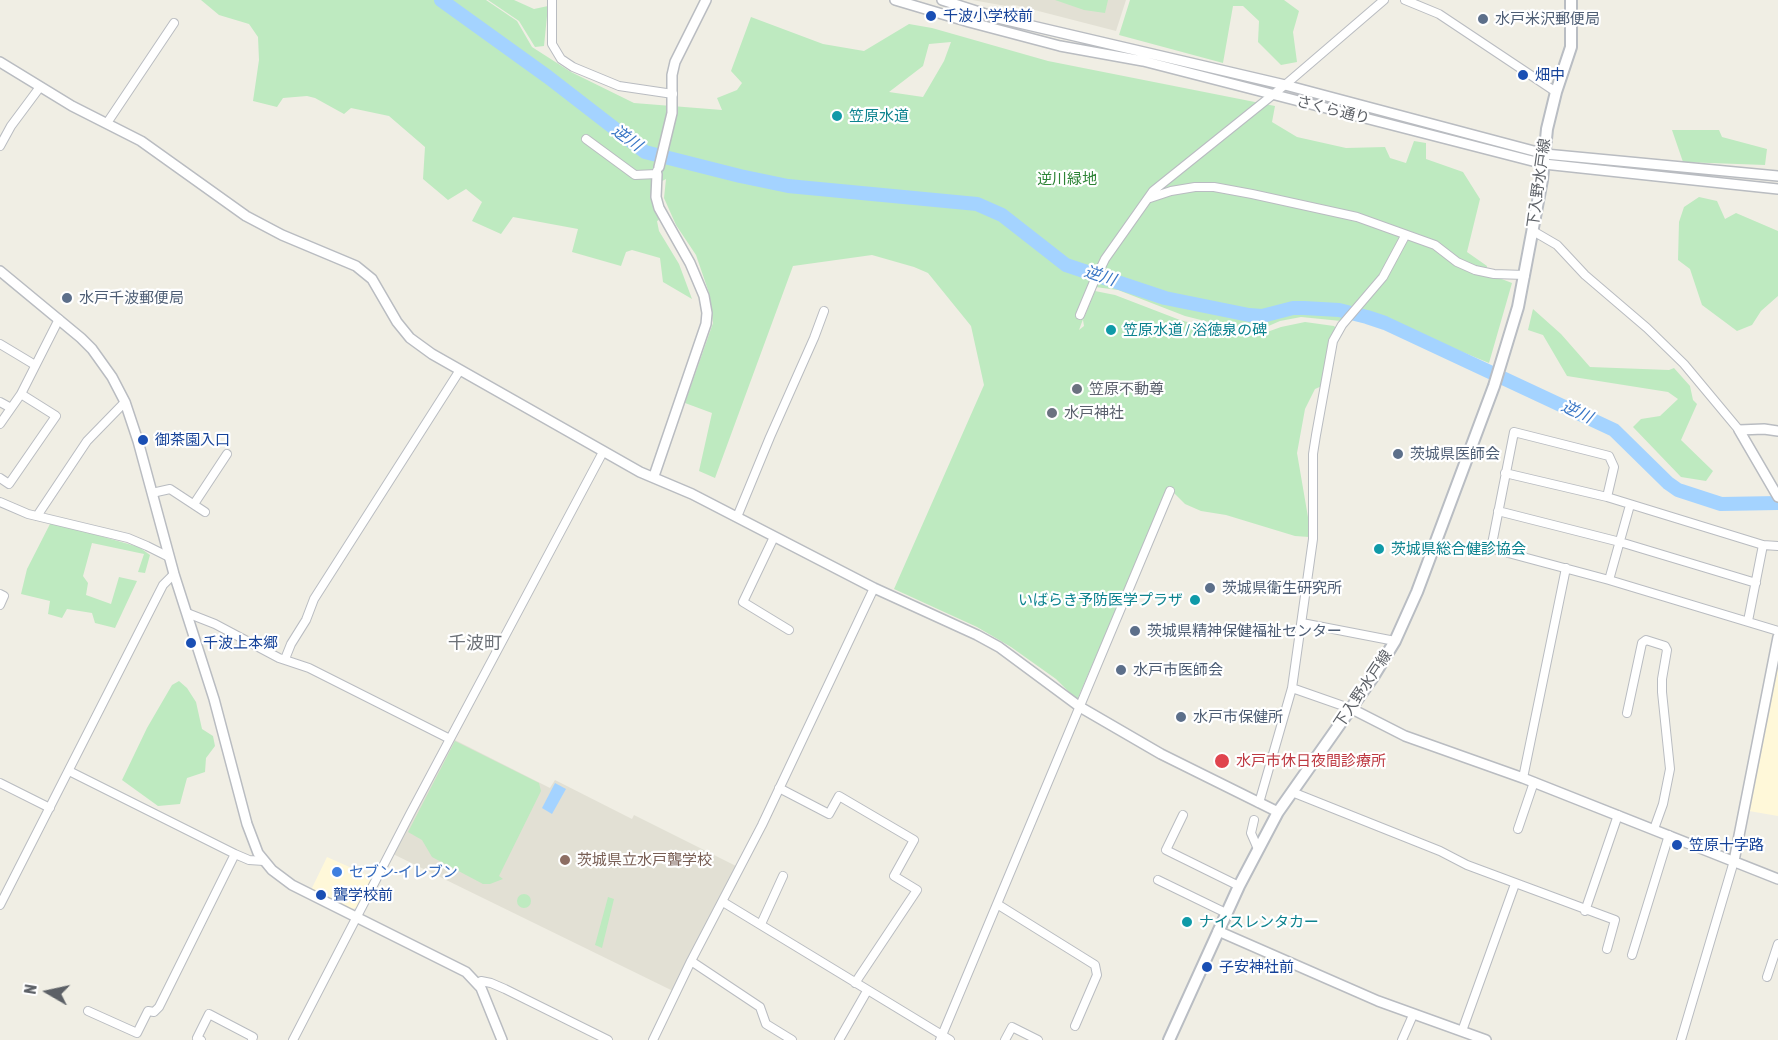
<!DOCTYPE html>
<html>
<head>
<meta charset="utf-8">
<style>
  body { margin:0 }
  #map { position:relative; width:1778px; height:1040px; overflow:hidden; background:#f0eee4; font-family:"Asap Condensed",sans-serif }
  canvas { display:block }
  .north { position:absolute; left:18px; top:962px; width:60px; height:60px; -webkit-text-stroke:4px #fff; paint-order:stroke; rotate:279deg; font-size:16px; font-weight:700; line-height:24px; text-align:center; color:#5c6066 }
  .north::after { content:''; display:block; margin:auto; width:21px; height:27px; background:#5c6066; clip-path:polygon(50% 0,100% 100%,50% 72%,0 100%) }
</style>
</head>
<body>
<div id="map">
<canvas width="1778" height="1040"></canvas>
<div class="north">N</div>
</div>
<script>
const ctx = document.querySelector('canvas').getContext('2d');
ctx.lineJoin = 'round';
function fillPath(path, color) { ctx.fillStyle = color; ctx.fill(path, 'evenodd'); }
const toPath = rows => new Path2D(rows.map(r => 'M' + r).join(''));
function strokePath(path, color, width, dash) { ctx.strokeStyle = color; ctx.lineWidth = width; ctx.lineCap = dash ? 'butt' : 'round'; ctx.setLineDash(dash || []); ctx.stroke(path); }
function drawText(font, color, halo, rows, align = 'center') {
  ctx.font = font + ' "Asap Condensed","Noto Sans JP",sans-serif'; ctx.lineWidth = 4.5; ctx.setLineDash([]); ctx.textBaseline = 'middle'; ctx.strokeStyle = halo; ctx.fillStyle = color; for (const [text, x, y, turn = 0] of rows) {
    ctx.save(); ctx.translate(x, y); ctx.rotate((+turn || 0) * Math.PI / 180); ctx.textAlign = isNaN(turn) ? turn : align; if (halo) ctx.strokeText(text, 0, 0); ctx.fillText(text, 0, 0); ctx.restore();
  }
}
fillPath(toPath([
  [1778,659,1778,816,1749,811],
  [327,857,374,878,359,907,351,909,311,890]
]), '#fff8d9');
fillPath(toPath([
  [972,0,1126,0,1116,31,1015,5,1006,6],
  [453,739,550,788,555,780,632,819,634,815,736,866,673,991,393,854]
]), '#e2e0d4');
fillPath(toPath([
  [201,0,486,0,517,21,532,47,571,72,634,103,722,110,717,98,737,90,742,83,731,71,751,17,823,44,864,51,909,24,932,28,1048,61,1275,106,1272,122,1297,137,1346,148,1385,147,1390,158,1406,163,1414,141,1426,143,1426,159,1463,172,1480,199,1467,252,1487,266,1486,273,1512,283,1489,363,1353,307,1341,321,1301,317,1280,321,1257,331,1249,332,1185,316,1118,290,1095,287,1079,330,1084,326,1083,320,1095,291,1115,295,1180,320,1235,335,1256,336,1281,327,1305,322,1334,326,1336,328,1322,386,1315,389,1305,409,1297,453,1309,523,1309,537,1295,536,1226,515,1201,511,1185,504,1169,488,1077,700,1056,679,1011,647,977,627,894,589,984,385,971,326,928,273,914,267,872,255,793,266,715,478,699,471,712,413,685,403,713,323,709,293,696,255,676,225,664,198,666,179,651,187,652,202,659,220,657,221,659,231,679,264,692,299,663,282,660,258,632,250,626,252,621,266,572,252,578,229,513,217,501,234,472,221,482,202,466,189,448,200,423,179,425,147,389,116,351,108,344,114,315,98,307,96,283,98,277,107,253,101,259,60,258,37,249,24,219,15],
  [951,42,944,61,923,97,889,92,923,66,929,44],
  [488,0,514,0,534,9,548,6,544,46,535,47,519,21],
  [1055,0,1108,0,1105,13,1084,10],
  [1130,0,1284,0,1299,11,1293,32,1297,62,1281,65,1258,42,1259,21,1243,6,1233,6,1223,63,1119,35],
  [1672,130,1719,130,1722,137,1767,149,1765,165,1683,162],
  [1699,197,1717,201,1725,219,1736,213,1778,231,1778,296,1761,311,1752,325,1737,331,1702,305,1690,269,1678,260,1679,222,1684,207],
  [1533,309,1561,334,1590,367,1669,370,1674,368,1690,386,1693,400,1697,404,1681,440,1713,471,1706,481,1681,477,1633,427,1641,419,1660,416,1678,399,1668,392,1567,376,1543,335,1528,330],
  [51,522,139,547,150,555,145,573,138,572,144,554,92,543,83,576,88,583,86,595,111,604,119,577,137,581,115,628,95,623,92,613,67,609,62,618,48,614,50,601,21,594,27,569],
  [179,681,187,688,196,702,202,729,213,736,215,746,206,758,205,772,187,778,180,804,158,806,122,780,147,728,172,685],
  [455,741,539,783,541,791,499,876,503,879,490,884,483,884,432,857,422,840,408,832],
  '517 901a7 7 0 1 1 14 0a7 7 0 1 1-14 0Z',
  [608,897,614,899,602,948,595,945]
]), '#beeac0');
fillPath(toPath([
  [555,783,566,789,552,814,542,808]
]), '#a4d3ff');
strokePath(toPath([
  [441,0,548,77,645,152,740,176,788,186,977,204,1002,215,1066,265,1165,298,1249,315,1262,316,1293,308,1304,308,1339,310,1367,317,1385,323,1614,430,1668,483,1678,490,1721,504,1778,503]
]), '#a4d3ff', 14);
const minor = toPath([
  [552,0,552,44,561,59,573,67,619,86,673,94],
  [1405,0,1439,14,1556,92],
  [107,123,174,23],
  [586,139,635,175,657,174,657,171],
  [0,146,11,126,40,87],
  [1150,198,1171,191,1195,187,1214,187,1252,194,1357,217,1435,245,1457,262,1475,270,1494,274,1525,275],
  [1533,231,1557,245,1585,275,1647,328,1684,364,1739,430],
  [1080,315,1093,284,1105,259,1153,191,1285,85,1384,0],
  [0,344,35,365],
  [0,402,11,408],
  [0,424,21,394,59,319],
  [1505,473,1607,497,1763,545,1778,546],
  [0,478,9,484,56,416,21,394],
  [152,493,170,489,205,512],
  [1607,497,1614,467,1609,456,1514,432,1492,544,1497,550,1609,580,1778,631],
  [0,502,28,514,128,538,147,546,169,557],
  [194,504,227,454],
  [1498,511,1620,542,1756,583],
  [37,516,87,441,125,402],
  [737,517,770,437,814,338,824,311],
  [774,537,743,602,789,630],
  [1609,580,1630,505],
  [0,594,4,596,0,605],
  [187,613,215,624,279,658,309,668,450,739],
  [1748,621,1763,545],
  [1302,623,1395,641],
  [285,659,291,644,306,620,314,599,460,370],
  [1292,688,1352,709],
  [1627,713,1642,643,1646,640,1665,646,1667,650,1662,679,1662,692,1670,769,1663,804,1654,829],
  [69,771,235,854,249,860,264,861],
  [1523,778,1566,568],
  [0,783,50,808],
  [779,788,829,814,839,796,914,840,894,876,917,890,855,983],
  [1292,792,1440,851,1467,865,1615,920,1607,949],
  [1259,803,1292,688,1313,539,1313,454,1316,435,1333,341,1342,325,1383,277,1405,236],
  [1183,815,1166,850,1239,886],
  [1254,820,1251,833,1258,849],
  [1518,829,1534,782],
  [1158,880,1226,913],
  [723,902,950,1040],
  [997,904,1095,965,1097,975,1075,1026],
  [0,905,163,585,174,574],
  [1585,911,1618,815],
  [761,924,783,876],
  [1632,955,1669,835],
  [691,961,760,1007,766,1024,792,1040],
  [1767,977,1778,944],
  [478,983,481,981,491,983,505,989,608,1040],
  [88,1011,137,1033,148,1011,154,1012,159,1007,235,854],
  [1462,1031,1515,884],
  [201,1040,197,1038,209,1014,253,1037,252,1040],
  [293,1040,410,814,603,452],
  [653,1040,691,961,762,825,874,588],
  [839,1040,867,991],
  [940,1040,1170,491],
  [1005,1040,1012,1027,1038,1040],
  [1402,1040,1413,1015],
  [1681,1040,1734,861]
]);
const tertiary = toPath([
  [895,0,969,22,1060,46,1143,61,1544,164,1778,189],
  [942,0,998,18,1285,85,1545,154,1778,176],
  [0,62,72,106,141,141,246,216,282,235,356,266,372,279,397,322,410,338,432,354,640,472,692,494,874,588,977,635,999,647,1080,707,1161,754,1278,812],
  [659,167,672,113,672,75,675,62,706,0],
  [0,271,81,338,92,349,112,377,125,402,138,441,174,574,214,699,247,824,258,853,272,870,292,885,466,972,481,988,502,1040],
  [1778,431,1764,429,1739,430,1778,497],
  [654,476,706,324,707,313,704,296,690,263,659,208,656,197,657,174],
  [1352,709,1405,736,1523,778,1778,879],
  [1734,861,1778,637],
  [1218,931,1378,1001,1486,1040]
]);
const secondary = toPath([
  [1169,1040,1239,886,1278,812,1373,677,1395,641,1417,592,1494,386,1518,307,1542,180,1547,129,1556,92,1571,47,1571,0]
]);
strokePath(minor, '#b9bcc1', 10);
strokePath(tertiary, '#b9bcc1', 12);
strokePath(secondary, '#b9bdc3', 14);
strokePath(minor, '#fff', 8);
strokePath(tertiary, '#fff', 9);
strokePath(secondary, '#fff', 10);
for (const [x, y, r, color] of [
  [931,16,6,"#1a4fb4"],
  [1483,19,6,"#5c6f8a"],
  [1523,75,6,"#1a4fb4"],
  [837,116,6,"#0f9aa8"],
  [67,298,6,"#5c6f8a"],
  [1111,330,6,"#0f9aa8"],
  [1077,389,6,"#6b7280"],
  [1052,413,6,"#6b7280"],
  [143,440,6,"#1a4fb4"],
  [1398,454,6,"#5c6f8a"],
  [1379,549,6,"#0f9aa8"],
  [1210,588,6,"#5c6f8a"],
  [1195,600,6,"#0f9aa8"],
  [1135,631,6,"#5c6f8a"],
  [191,643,6,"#1a4fb4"],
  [1121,670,6,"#5c6f8a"],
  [1181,717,6,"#5c6f8a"],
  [1222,761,8,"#e0444e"],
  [1677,845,6,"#1a4fb4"],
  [565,860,6,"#8d6e63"],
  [337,872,6,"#3f7fe0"],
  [321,895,6,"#1a4fb4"],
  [1187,922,6,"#0f9aa8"],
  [1207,967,6,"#1a4fb4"]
]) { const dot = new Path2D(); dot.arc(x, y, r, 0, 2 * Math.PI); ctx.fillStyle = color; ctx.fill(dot); strokePath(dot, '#fff', 2); }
drawText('15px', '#164399', '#fff', [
  ["千波小学校前",943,16],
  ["畑中",1535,75],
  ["御茶園入口",155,440],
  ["千波上本郷",203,643],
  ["笠原十字路",1689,845],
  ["聾学校前",333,895],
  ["子安神社前",1219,967]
], 'left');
drawText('15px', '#4e5e75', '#fff', [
  ["水戸米沢郵便局",1495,19],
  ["水戸千波郵便局",79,298],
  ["茨城県医師会",1410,454],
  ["茨城県衛生研究所",1222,588],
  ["茨城県精神保健福祉センター",1147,631],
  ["水戸市医師会",1133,670],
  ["水戸市保健所",1193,717]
], 'left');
drawText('15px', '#5c6066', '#fff', [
  ["さくら通り",1333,110,14],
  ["下入野水戸線",1539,183,-82],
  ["下入野水戸線",1363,689,-56]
]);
drawText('15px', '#0d838f', '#fff', [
  ["笠原水道",849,116],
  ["笠原水道 / 浴徳泉の碑",1123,330],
  ["茨城県総合健診協会",1391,549],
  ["いばらき予防医学プラザ",1183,600,"right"],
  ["ナイスレンタカー",1199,922]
], 'left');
drawText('15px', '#2d8435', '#fff', [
  ["逆川緑地",1067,179]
]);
drawText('15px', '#5b616d', '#fff', [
  ["笠原不動尊",1089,389],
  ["水戸神社",1064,413]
], 'left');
drawText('15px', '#be3a42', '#fff', [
  ["水戸市休日夜間診療所",1236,761]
], 'left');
drawText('15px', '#785e54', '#fff', [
  ["茨城県立水戸聾学校",577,860]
], 'left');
drawText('15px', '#366cbe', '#fff', [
  ["セブン-イレブン",349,872]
], 'left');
drawText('italic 16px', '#3976c5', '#fff', [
  ["逆川",627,138,36],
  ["逆川",1100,276,18],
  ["逆川",1577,412,25]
]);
drawText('18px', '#6d7278', '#fff', [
  ["千波町",475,643]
]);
</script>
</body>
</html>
